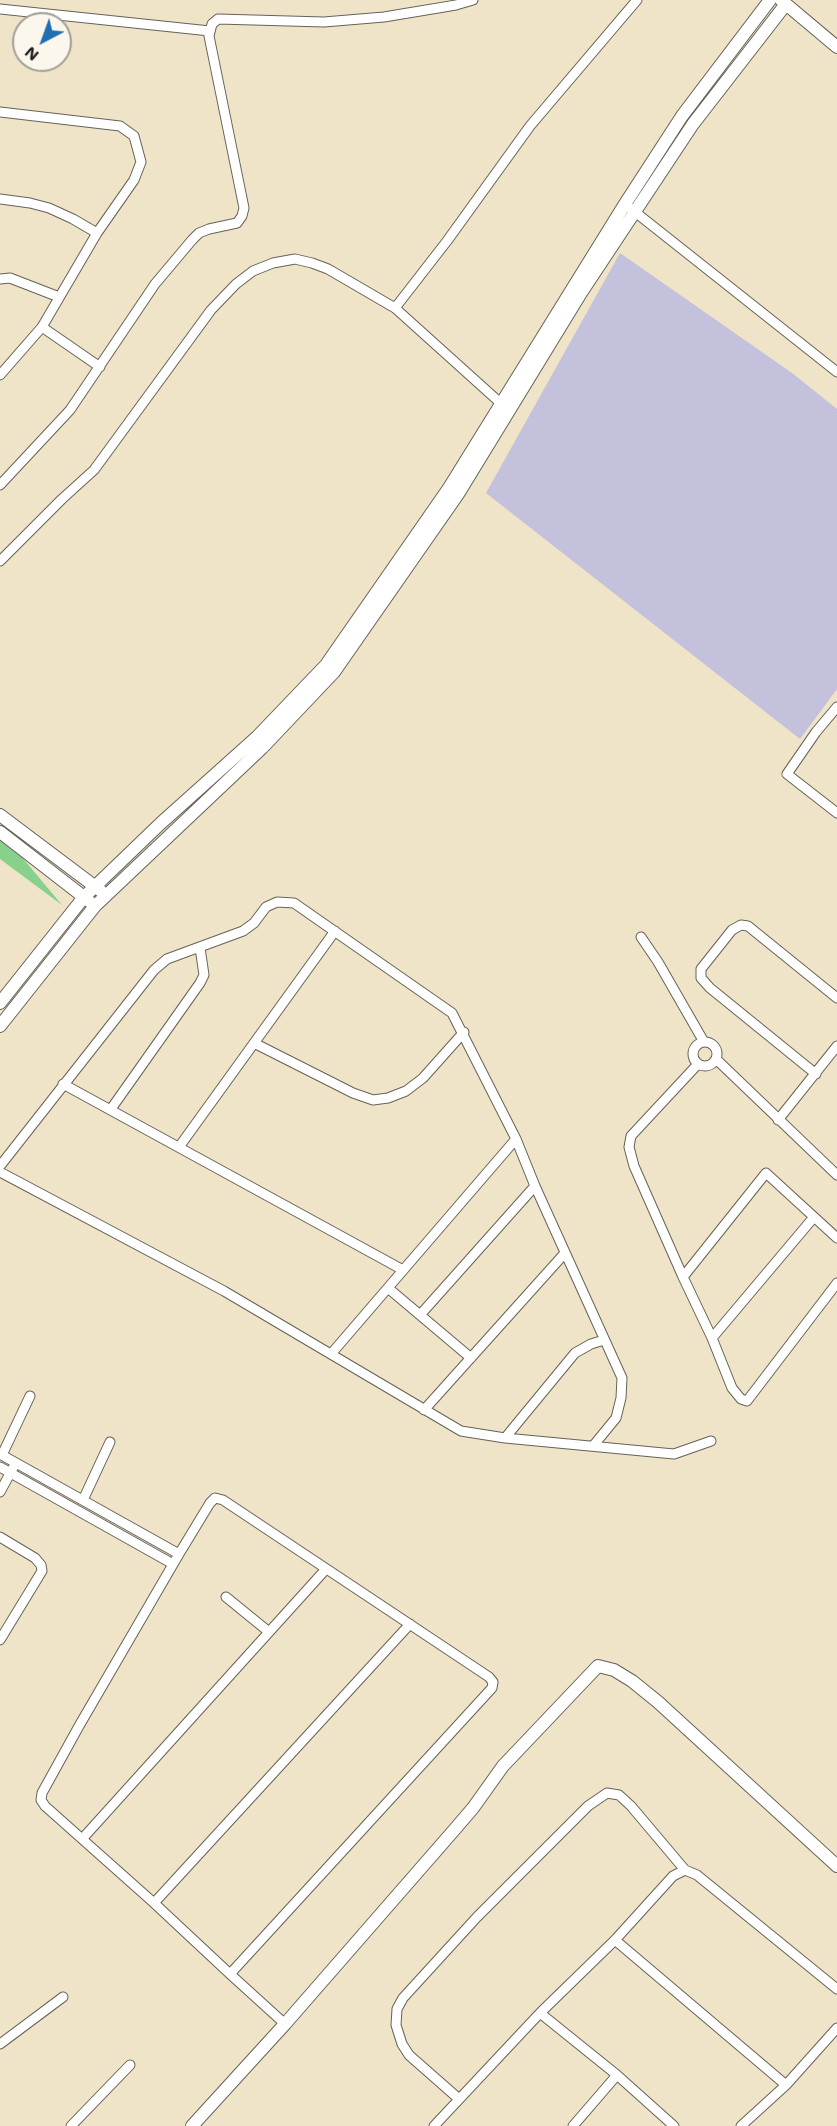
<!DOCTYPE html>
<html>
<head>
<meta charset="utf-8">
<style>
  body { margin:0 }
  #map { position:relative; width:837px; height:2126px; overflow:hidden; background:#efe4c8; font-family:Mali,sans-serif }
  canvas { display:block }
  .north { position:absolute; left:12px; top:12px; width:60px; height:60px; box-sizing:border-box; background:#fbf7ec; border:2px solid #a29f99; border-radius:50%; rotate:221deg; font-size:16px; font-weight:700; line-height:24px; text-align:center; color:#1c1c1c }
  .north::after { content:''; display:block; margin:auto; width:21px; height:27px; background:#1f6fb2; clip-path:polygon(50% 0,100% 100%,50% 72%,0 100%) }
</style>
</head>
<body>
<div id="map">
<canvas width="837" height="2126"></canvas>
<div class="north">N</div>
</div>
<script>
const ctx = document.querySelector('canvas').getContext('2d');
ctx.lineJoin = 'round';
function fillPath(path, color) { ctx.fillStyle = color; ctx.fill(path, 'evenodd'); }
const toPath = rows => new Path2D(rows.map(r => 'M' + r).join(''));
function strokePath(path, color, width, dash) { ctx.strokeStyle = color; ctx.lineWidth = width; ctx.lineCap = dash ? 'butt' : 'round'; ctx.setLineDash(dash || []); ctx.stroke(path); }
fillPath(toPath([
  [620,253,792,373,837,409,837,689,800,739,486,493]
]), '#c3c1db');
fillPath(toPath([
  [0,831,62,905,0,859]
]), '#88d18d');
const minor = toPath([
  [0,9,210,31],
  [0,112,120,126,134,136,141,162,134,180,97,233,42,327,0,375],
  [0,199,30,203,49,208,73,219,97,233],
  [625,204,837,372],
  [0,279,10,278,59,297],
  [395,308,447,241,530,126,637,0],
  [42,327,100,367],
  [0,485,70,410,155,284,192,240,199,233,209,229,237,223,242,216,244,208,209,36,212,24,218,19,324,22,384,17,456,5,473,0],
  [0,561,62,499,94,470,211,310,236,284,253,271,273,263,295,259,312,263,328,269,395,308,506,408],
  [837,707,816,732,787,774,837,813],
  [641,937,658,962,704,1042],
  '693 1054a12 12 0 1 1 24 0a12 12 0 1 1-24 0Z',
  [254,1043,353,1093,373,1100,388,1098,406,1091,423,1078,464,1032],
  [716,1059,837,1175],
  [816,1074,710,988,701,978,701,969,732,930,741,925,748,926,837,998],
  [63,1084,403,1270],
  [111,1109,200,983,204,975,200,948],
  [778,1120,837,1046],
  [179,1147,335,931],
  [0,1166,154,970,167,959,243,931,254,923,266,907,277,902,294,903,452,1013,516,1139],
  [0,1172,224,1291,461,1431,505,1438,674,1454,711,1441],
  [837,1238,766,1173,683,1277,712,1338,732,1388,741,1399,747,1401,837,1283],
  [683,1277,634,1166,629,1147,631,1136,698,1064],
  [388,1288,471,1358],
  [420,1315,535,1186],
  [712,1338,814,1217],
  [331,1354,516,1139,535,1186,622,1378,621,1398,616,1418,593,1446],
  [424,1410,565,1253],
  [505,1438,575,1353,591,1344,604,1340],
  [0,1454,179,1554],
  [2,1455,30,1396],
  [0,1467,173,1564],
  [0,1492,13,1468],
  [83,1500,110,1442],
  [0,1537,35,1558,41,1565,42,1571,0,1640],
  [226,1597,269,1632],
  [83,1838,326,1569],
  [154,1903,410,1624],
  [615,1940,786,2085],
  [230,1974,492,1688,493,1682,489,1677,223,1500,215,1498,210,1503,179,1554,79,1726,42,1793,41,1800,45,1806,154,1903,230,1974,285,2024],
  [540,2013,617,2075,674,2126],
  [0,2044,63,1997],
  [459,2099,409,2055,402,2044,396,2025,397,2009,403,1998,477,1917,588,1806,607,1793,619,1795,631,1806,685,1870],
  [71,2126,130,2065],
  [434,2126,540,2013,615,1940,673,1876,685,1870,697,1875,837,1989],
  [573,2126,617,2075],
  [741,2126,786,2085,837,2028]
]);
const tertiary = toPath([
  [781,0,837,47],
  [0,815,101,891],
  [0,832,89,901],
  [0,1003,84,897,161,823,257,737,326,665,449,488,625,204,682,116,770,0],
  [0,1026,95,906,262,748,334,672,458,494,579,296,693,124,786,4],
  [192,2126,285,2024,455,1829,473,1808,503,1766,598,1666,614,1670,632,1681,658,1702,837,1866]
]);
strokePath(minor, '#666258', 11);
strokePath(tertiary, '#666258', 14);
strokePath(minor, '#fff', 9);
strokePath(tertiary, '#fff', 12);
</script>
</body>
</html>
